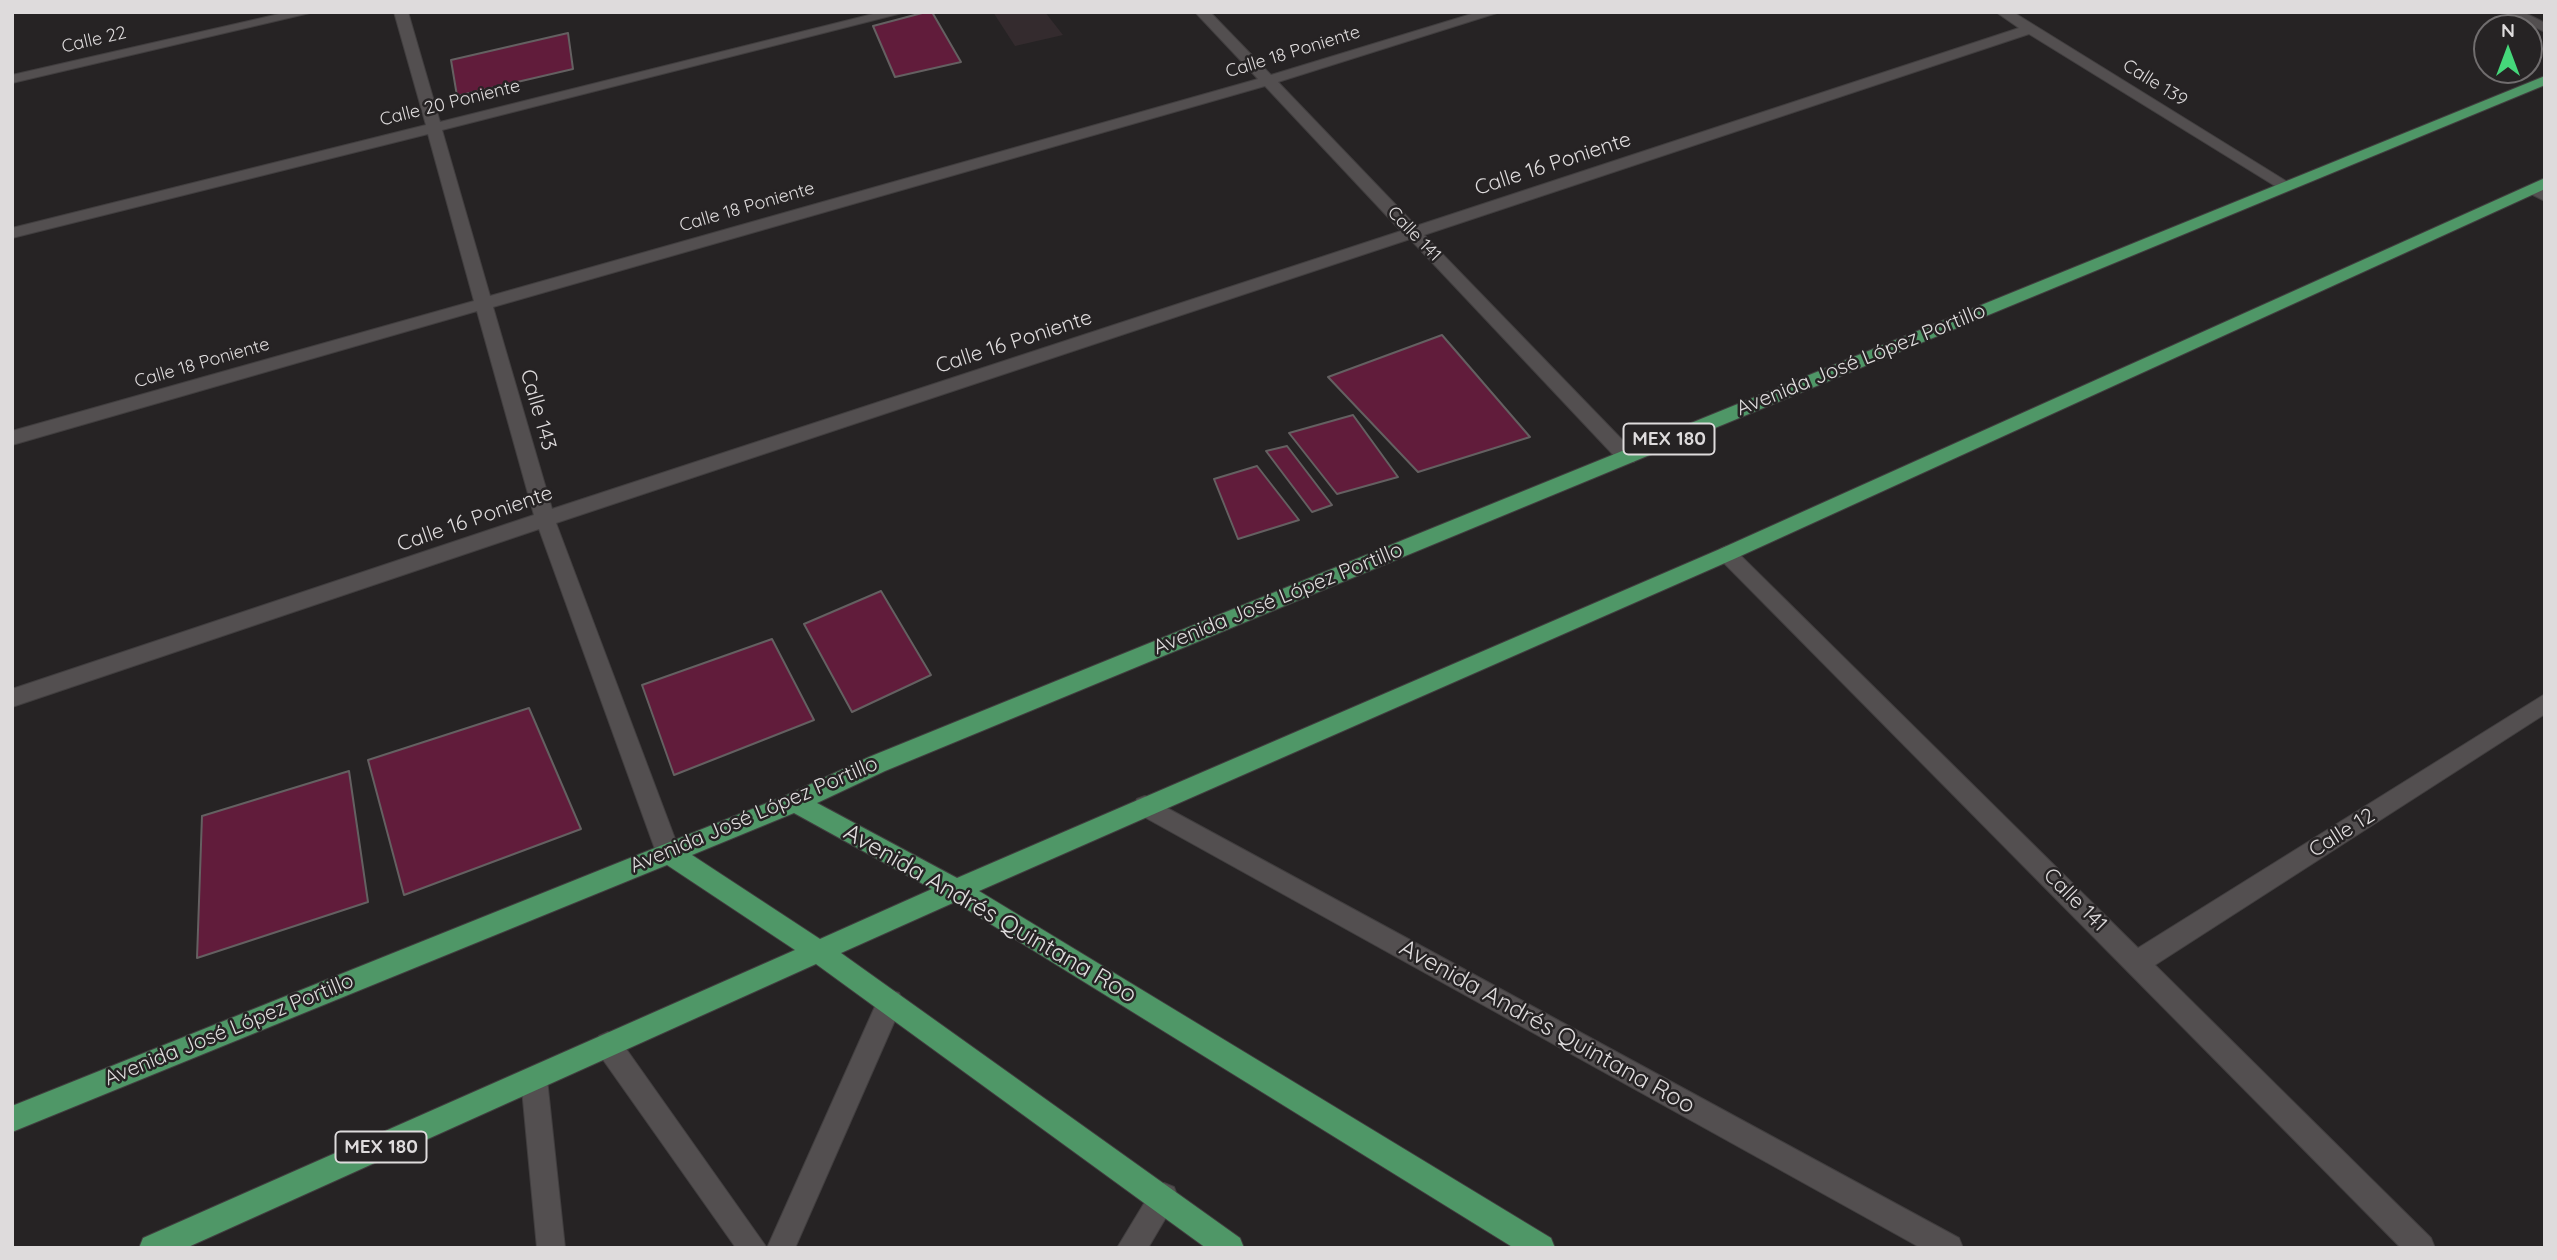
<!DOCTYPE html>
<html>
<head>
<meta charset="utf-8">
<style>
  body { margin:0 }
  #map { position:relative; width:2557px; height:1260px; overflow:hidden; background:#262324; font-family:Quicksand,sans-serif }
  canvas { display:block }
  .frame { position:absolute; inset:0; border:14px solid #dedbdc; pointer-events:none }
  .north { position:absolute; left:2473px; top:14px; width:70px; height:70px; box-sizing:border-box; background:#262324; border:2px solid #706d6e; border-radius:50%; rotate:0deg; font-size:19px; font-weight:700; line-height:28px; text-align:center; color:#dedbdc }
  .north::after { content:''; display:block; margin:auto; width:24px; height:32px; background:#45d77a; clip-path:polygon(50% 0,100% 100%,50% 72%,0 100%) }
</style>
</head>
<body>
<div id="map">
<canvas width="2557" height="1260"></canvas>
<div class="frame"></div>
<div class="north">N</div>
</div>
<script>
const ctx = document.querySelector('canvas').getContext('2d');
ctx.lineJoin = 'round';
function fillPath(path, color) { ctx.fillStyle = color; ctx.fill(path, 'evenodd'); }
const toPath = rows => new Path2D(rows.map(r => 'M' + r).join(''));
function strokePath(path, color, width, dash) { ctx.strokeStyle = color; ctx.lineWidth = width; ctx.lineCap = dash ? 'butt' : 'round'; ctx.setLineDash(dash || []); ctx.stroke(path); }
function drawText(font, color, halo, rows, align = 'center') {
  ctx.font = font + ' Quicksand,sans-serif'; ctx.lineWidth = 5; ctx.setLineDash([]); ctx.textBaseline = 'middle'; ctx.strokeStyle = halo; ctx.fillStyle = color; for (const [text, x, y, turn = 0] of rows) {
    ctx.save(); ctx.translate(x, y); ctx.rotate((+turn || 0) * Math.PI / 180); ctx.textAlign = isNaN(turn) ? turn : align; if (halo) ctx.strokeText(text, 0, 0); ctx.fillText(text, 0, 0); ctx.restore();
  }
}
fillPath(toPath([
  [993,12,1045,12,1063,35,1015,46]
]), '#342b2e');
const building = toPath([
  [926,12,932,12,961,62,895,77,873,26,926,12],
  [568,33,573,69,457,96,451,60,568,33],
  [1442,335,1530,437,1418,472,1328,377,1442,335],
  [1353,415,1398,477,1337,494,1289,433,1353,415],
  [1287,446,1332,505,1312,512,1266,451,1287,446],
  [1257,466,1299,520,1238,539,1214,479,1257,466],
  [881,591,931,675,852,712,804,624,881,591],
  [772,639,814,720,674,775,642,685,772,639],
  [529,708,581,829,404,895,368,760,529,708],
  [349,771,368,902,197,958,202,816,349,771]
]);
fillPath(building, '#611c3b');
strokePath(building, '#646061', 2);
const minor = toPath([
  [288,12,314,12,12,83,12,75,288,12],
  [394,12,408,12,440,122,881,12,906,12,442,130,490,296,1258,79,1195,12,1210,12,1271,75,1478,12,1500,12,1278,82,1416,226,2019,28,1996,12,2013,12,2294,186,2292,189,2280,189,2029,34,1424,235,1634,452,1636,457,1634,462,1620,462,1410,239,556,523,680,852,676,859,668,862,660,859,656,852,539,529,12,707,12,689,534,515,477,311,12,445,12,431,474,301,428,134,12,238,12,228,426,125,394,12],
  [1265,86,1401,231,552,509,493,307,1265,86],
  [2504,12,2523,12,2545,23,2545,32,2504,12],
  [2533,184,2545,189,2545,201,2527,192,2525,189,2533,184],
  [1727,546,1734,549,2138,948,2545,694,2545,714,2155,965,2431,1238,2435,1248,2401,1248,1720,559,1717,554,1720,549,1727,546],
  [1145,796,1959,1238,1963,1248,1921,1248,1137,813,1133,806,1137,799,1145,796],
  [890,990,899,993,903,1002,795,1248,736,1248,599,1054,595,1045,599,1036,608,1032,617,1036,767,1248,881,993,890,990],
  [534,1066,543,1070,547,1079,565,1248,537,1248,521,1079,525,1070,534,1066],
  [1164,1183,1174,1187,1178,1197,1148,1248,1117,1248,1154,1187,1164,1183]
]);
const major = toPath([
  [2545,76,2545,85,885,771,817,803,957,878,1720,549,2545,178,2545,189,1734,559,979,891,1551,1238,1555,1248,1514,1248,955,902,841,953,1240,1238,1244,1248,1206,1248,816,964,186,1248,139,1248,143,1238,795,950,667,865,12,1132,12,1106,787,795,869,757,2545,76],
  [794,813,932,889,820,939,692,855,794,813]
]);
strokePath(minor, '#413e3f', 2);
strokePath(major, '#413e3f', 2);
fillPath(minor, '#534f50');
fillPath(major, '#4f9767');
drawText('18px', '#dedbdc', '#262324', [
  ["Calle 22",94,40,-13],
  ["Calle 18 Poniente",1293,52,-17],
  ["Calle 139",2155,83,32],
  ["Calle 20 Poniente",450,103,-14],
  ["Calle 18 Poniente",747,207,-16],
  ["Calle 141",1414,234,46],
  ["Calle 18 Poniente",202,363,-16]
]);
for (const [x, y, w] of [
  [1669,439,91],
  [381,1147,91]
]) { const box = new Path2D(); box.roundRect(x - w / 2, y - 15.5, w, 31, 5); ctx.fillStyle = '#262324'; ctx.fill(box); strokePath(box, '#dedbdc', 2); }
drawText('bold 19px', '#dedbdc', null, [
  ["MEX 180",1669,439],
  ["MEX 180",381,1147]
]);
drawText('21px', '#dedbdc', '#262324', [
  ["Calle 16 Poniente",1553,164,-18],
  ["Calle 16 Poniente",1014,342,-18],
  ["Avenida José López Portillo",1861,360,-22],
  ["Calle 143",538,410,74],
  ["Calle 16 Poniente",475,519,-19],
  ["Avenida José López Portillo",1278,599,-22],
  ["Avenida José López Portillo",754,815,-23],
  ["Calle 12",2342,833,-32],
  ["Calle 141",2075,900,45],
  ["Avenida José López Portillo",229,1030,-22]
]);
drawText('24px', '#dedbdc', '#262324', [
  ["Avenida Andrés Quintana Roo",990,914,30],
  ["Avenida Andrés Quintana Roo",1547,1027,29]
]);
</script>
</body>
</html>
